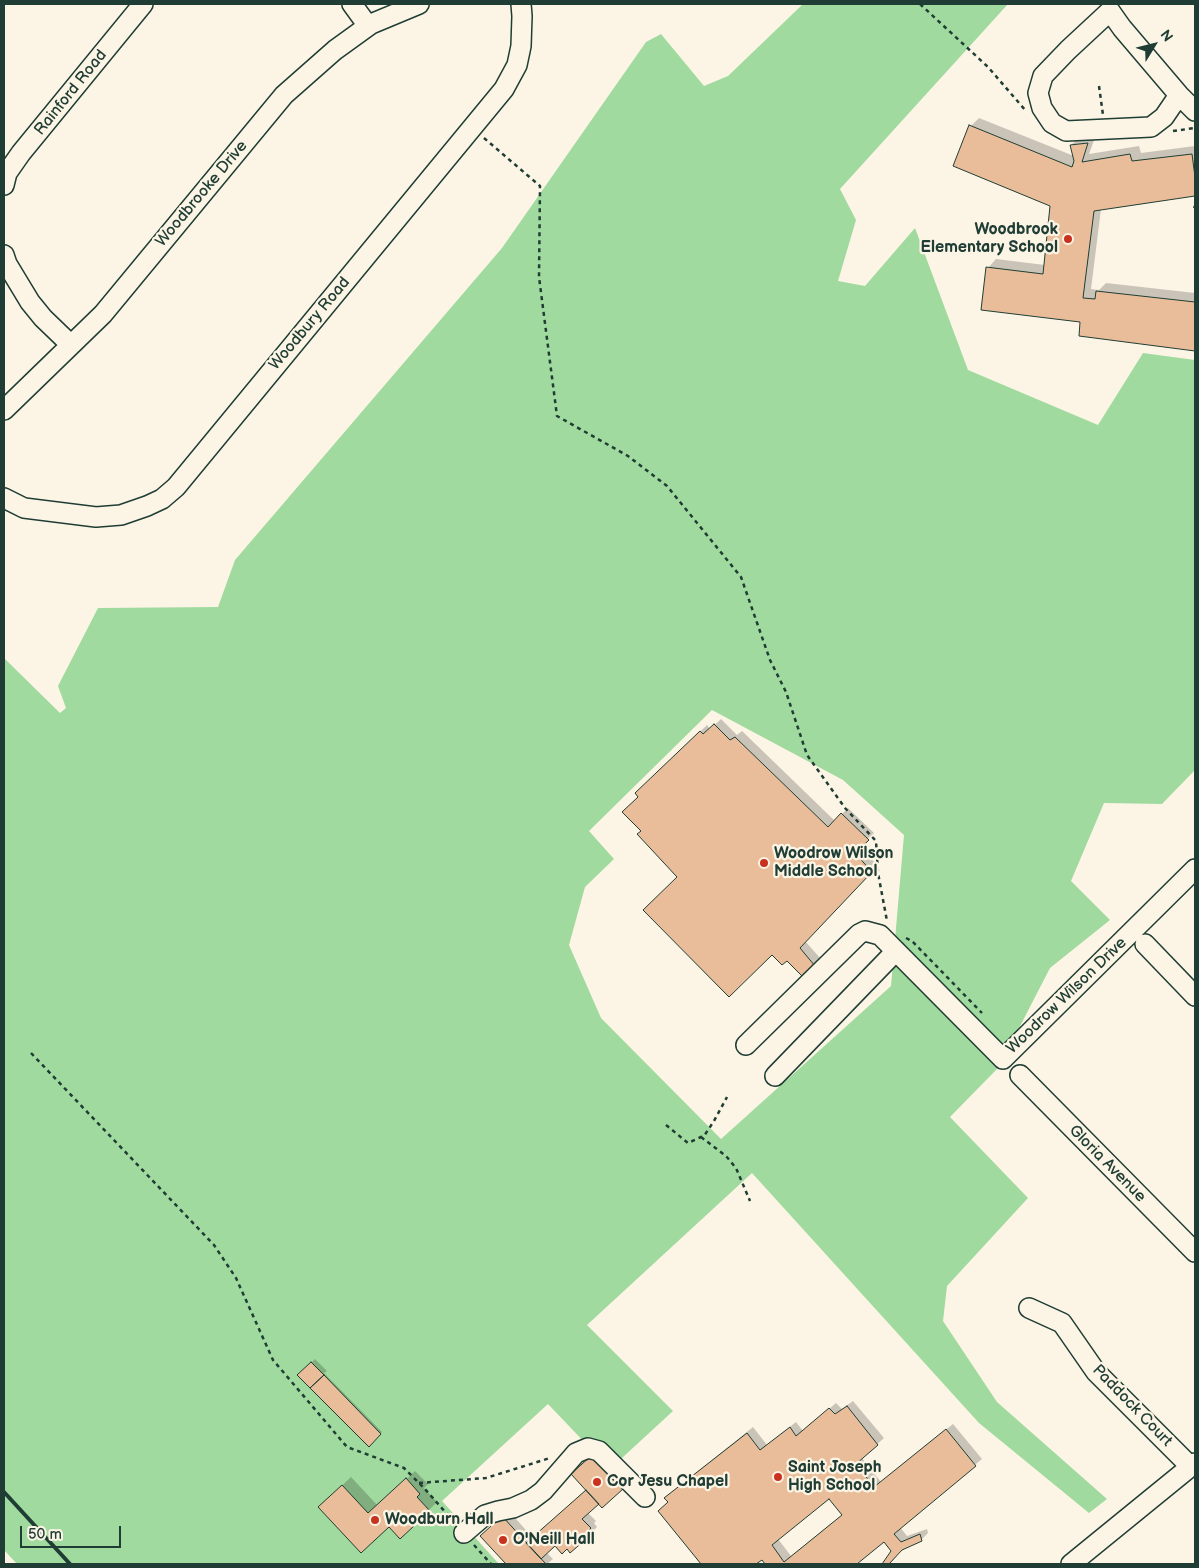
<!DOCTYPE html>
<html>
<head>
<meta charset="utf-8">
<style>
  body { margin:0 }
  #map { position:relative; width:1199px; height:1568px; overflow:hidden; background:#fcf5e5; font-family:"Balsamiq Sans",sans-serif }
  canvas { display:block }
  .frame { position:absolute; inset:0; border:5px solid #1f3d34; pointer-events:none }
  .north { position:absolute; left:1129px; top:20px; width:50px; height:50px; -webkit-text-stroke:4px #fcf5e5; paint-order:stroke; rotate:54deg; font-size:14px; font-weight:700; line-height:20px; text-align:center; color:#1f3d34 }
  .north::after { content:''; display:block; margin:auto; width:18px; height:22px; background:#1f3d34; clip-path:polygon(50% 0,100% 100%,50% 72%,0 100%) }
  .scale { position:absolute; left:20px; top:1526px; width:101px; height:22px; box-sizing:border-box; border:2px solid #1f3d34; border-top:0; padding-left:6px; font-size:15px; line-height:18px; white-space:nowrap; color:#1f3d34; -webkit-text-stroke:4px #fcf5e5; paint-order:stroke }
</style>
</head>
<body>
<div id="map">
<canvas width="1199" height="1568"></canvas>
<div class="frame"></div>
<div class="north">N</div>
<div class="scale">50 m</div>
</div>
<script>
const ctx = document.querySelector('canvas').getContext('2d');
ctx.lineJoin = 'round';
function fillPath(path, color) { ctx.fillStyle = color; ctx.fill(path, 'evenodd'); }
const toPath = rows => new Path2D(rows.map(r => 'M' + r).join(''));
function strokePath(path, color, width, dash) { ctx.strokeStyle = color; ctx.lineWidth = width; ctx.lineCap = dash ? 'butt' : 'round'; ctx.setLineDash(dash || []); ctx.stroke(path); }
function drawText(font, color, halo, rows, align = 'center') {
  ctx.font = font + ' "Balsamiq Sans",sans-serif'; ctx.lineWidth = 4.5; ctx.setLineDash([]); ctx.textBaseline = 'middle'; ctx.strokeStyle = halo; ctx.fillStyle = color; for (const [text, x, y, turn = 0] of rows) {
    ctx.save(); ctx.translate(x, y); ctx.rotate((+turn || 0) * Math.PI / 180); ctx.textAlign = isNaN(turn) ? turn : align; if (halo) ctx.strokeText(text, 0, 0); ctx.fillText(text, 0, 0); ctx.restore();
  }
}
fillPath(toPath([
  [803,4,1008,4,840,189,856,220,838,281,865,286,915,228,968,370,1098,425,1143,353,1195,360,1195,770,1162,804,1104,803,1071,881,1110,920,1050,968,999,1067,950,1117,1028,1198,947,1286,943,1321,997,1402,1107,1499,1089,1513,979,1423,752,1173,587,1325,673,1411,610,1469,548,1404,442,1501,499,1564,17,1564,4,1550,4,658,60,713,66,708,58,686,98,608,218,607,235,560,502,248,646,42,661,34,704,86,728,76],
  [712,710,843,780,904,835,891,986,721,1139,601,1018,569,945,585,887,614,859,589,831]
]), '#a0da9f');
fillPath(toPath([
  [979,118,1074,156,1071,145,1080,137,1096,135,1089,154,1139,146,1141,153,1195,146,1195,194,1101,209,1091,289,1099,290,1106,283,1195,293,1195,350,1080,335,1081,321,988,268,996,259,1045,265,1051,205,971,126],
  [721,719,737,735,742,731,835,821,848,808,874,833,860,846,877,865,805,941,821,959,815,965,772,954,679,877,642,831,639,797,637,793,707,725,710,729],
  [315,1359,327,1371,324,1373,382,1432,369,1445,299,1375],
  [853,1401,884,1438,862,1458,881,1482,953,1424,982,1459,900,1527,907,1536,927,1529,928,1533,921,1540,902,1549,890,1564,883,1564,893,1551,884,1541,855,1564,767,1564,763,1558,748,1564,702,1564,659,1511,669,1502,672,1492,753,1427,767,1445,796,1422,803,1431,836,1403,842,1409],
  [829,1497,843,1514,791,1556,778,1539],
  [600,1448,628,1482,622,1489,599,1503,588,1513,596,1521,594,1523,597,1527,591,1533,567,1547,555,1544,546,1552,553,1559,547,1564,508,1564,482,1536,509,1511,533,1538,587,1489],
  [415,1471,428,1484,424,1488,437,1502,429,1510,389,1526,328,1499,351,1477,378,1506]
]), '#0003');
const building = toPath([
  [969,125,1072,167,1074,161,1070,145,1088,143,1082,162,1130,154,1132,161,1192,154,1195,177,1195,196,1094,211,1083,298,1095,299,1096,291,1195,302,1195,351,1079,336,1080,322,981,310,986,267,1043,274,1050,206,953,166,969,125],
  [714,724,730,740,735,737,828,827,841,813,869,840,855,853,872,872,800,948,815,966,803,977,787,961,782,965,772,955,729,997,643,910,677,877,637,834,641,831,622,812,638,797,635,793,700,731,703,734,714,724],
  [311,1362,324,1375,310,1388,297,1375,311,1362],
  [324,1375,381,1434,369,1447,310,1388,324,1375],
  [847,1406,878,1445,856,1464,874,1487,946,1429,976,1466,894,1534,901,1542,920,1534,922,1541,902,1550,889,1564,882,1564,891,1551,884,1542,857,1564,765,1564,762,1560,756,1564,701,1564,658,1511,668,1502,664,1498,747,1433,760,1450,790,1427,796,1436,829,1408,835,1414,847,1406],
  [829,1499,842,1515,784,1562,772,1545,829,1499],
  [593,1454,603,1468,623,1489,602,1508,571,1474,593,1454],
  [406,1478,420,1494,417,1497,430,1511,400,1539,389,1527,361,1553,318,1507,342,1485,368,1513,406,1478],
  [586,1490,599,1504,582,1519,591,1528,589,1530,592,1534,570,1553,567,1549,562,1554,555,1546,541,1559,526,1543,586,1490],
  [502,1516,546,1564,506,1564,480,1536,502,1516]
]);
fillPath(building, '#e9bd99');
strokePath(building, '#1f3d34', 1);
const minor = toPath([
  [352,4,368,26],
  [1110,11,1122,28,1179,95,1164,117,1151,127,1066,131,1052,123,1042,108,1038,93,1043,76,1068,50,1110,11],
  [1179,95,1195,111],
  [4,185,7,173,21,153,143,4],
  [4,255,7,264,30,302,43,318,71,345],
  [4,410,103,314,284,95,335,50,371,24,419,4],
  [4,498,24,508,96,517,121,515,147,506,162,499,176,487,504,89,517,65,521,46,522,16,521,4],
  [1145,944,1195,996],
  [746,1045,859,934,865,931,880,935,1003,1059,1195,869],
  [1020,1075,1195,1252],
  [775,1076,896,951],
  [1029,1308,1062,1323,1096,1372,1191,1467],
  [464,1533,485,1515,498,1511,513,1508,531,1500,543,1491,576,1453,588,1448,599,1451,645,1497],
  [1071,1564,1195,1463]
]);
strokePath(minor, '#1f3d34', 22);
strokePath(toPath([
  [920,4,988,67,1026,111],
  [1099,86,1103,115],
  [1173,131,1195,128],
  [484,138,540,186,539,277,557,416,628,456,667,486,741,577,770,660,786,692,807,755,845,808,876,841,878,873,887,921],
  [1194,208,1195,206],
  [906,938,912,941,982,1013],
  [31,1053,214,1245,236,1278,273,1360,347,1447,404,1468,424,1488,454,1522],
  [666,1125,688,1143,701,1137,704,1136,714,1121,727,1097],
  [701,1137,726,1156,736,1168,750,1201],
  [419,1483,486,1478,550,1458],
  [474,1545,491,1564]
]), '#1f3d34', 2.5, [4, 4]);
strokePath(minor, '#fcf5e5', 19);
strokePath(toPath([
  [4,1492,70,1564]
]), '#1f3d34', 4);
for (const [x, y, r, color] of [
  [1068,239,5,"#c8321e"],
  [764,863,5,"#c8321e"],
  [778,1477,5,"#c8321e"],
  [597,1482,5,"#c8321e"],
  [375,1520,5,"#c8321e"],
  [503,1540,5,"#c8321e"]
]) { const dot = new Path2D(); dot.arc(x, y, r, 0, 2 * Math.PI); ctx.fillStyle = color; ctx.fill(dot); strokePath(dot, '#fcf5e5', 2); }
drawText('16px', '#1f3d34', '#fcf5e5', [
  ["Rainford Road",71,93,-51],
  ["Woodbrooke Drive",202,194,-50],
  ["Woodbury Road",310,324,-50],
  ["Woodrow Wilson Drive",1067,996,-44],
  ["Gloria Avenue",1107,1164,45],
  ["Paddock Court",1132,1406,46]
]);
drawText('bold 16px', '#1f3d34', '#fcf5e5', [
  ["Woodbrook",1058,230,"right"],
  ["Elementary School",1058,248,"right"],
  ["Woodrow Wilson",774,854],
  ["Middle School",774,872],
  ["Saint Joseph",788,1468],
  ["High School",788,1486],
  ["Cor Jesu Chapel",607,1482],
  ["Woodburn Hall",385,1520],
  ["O'Neill Hall",513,1540]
], 'left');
</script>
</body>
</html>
